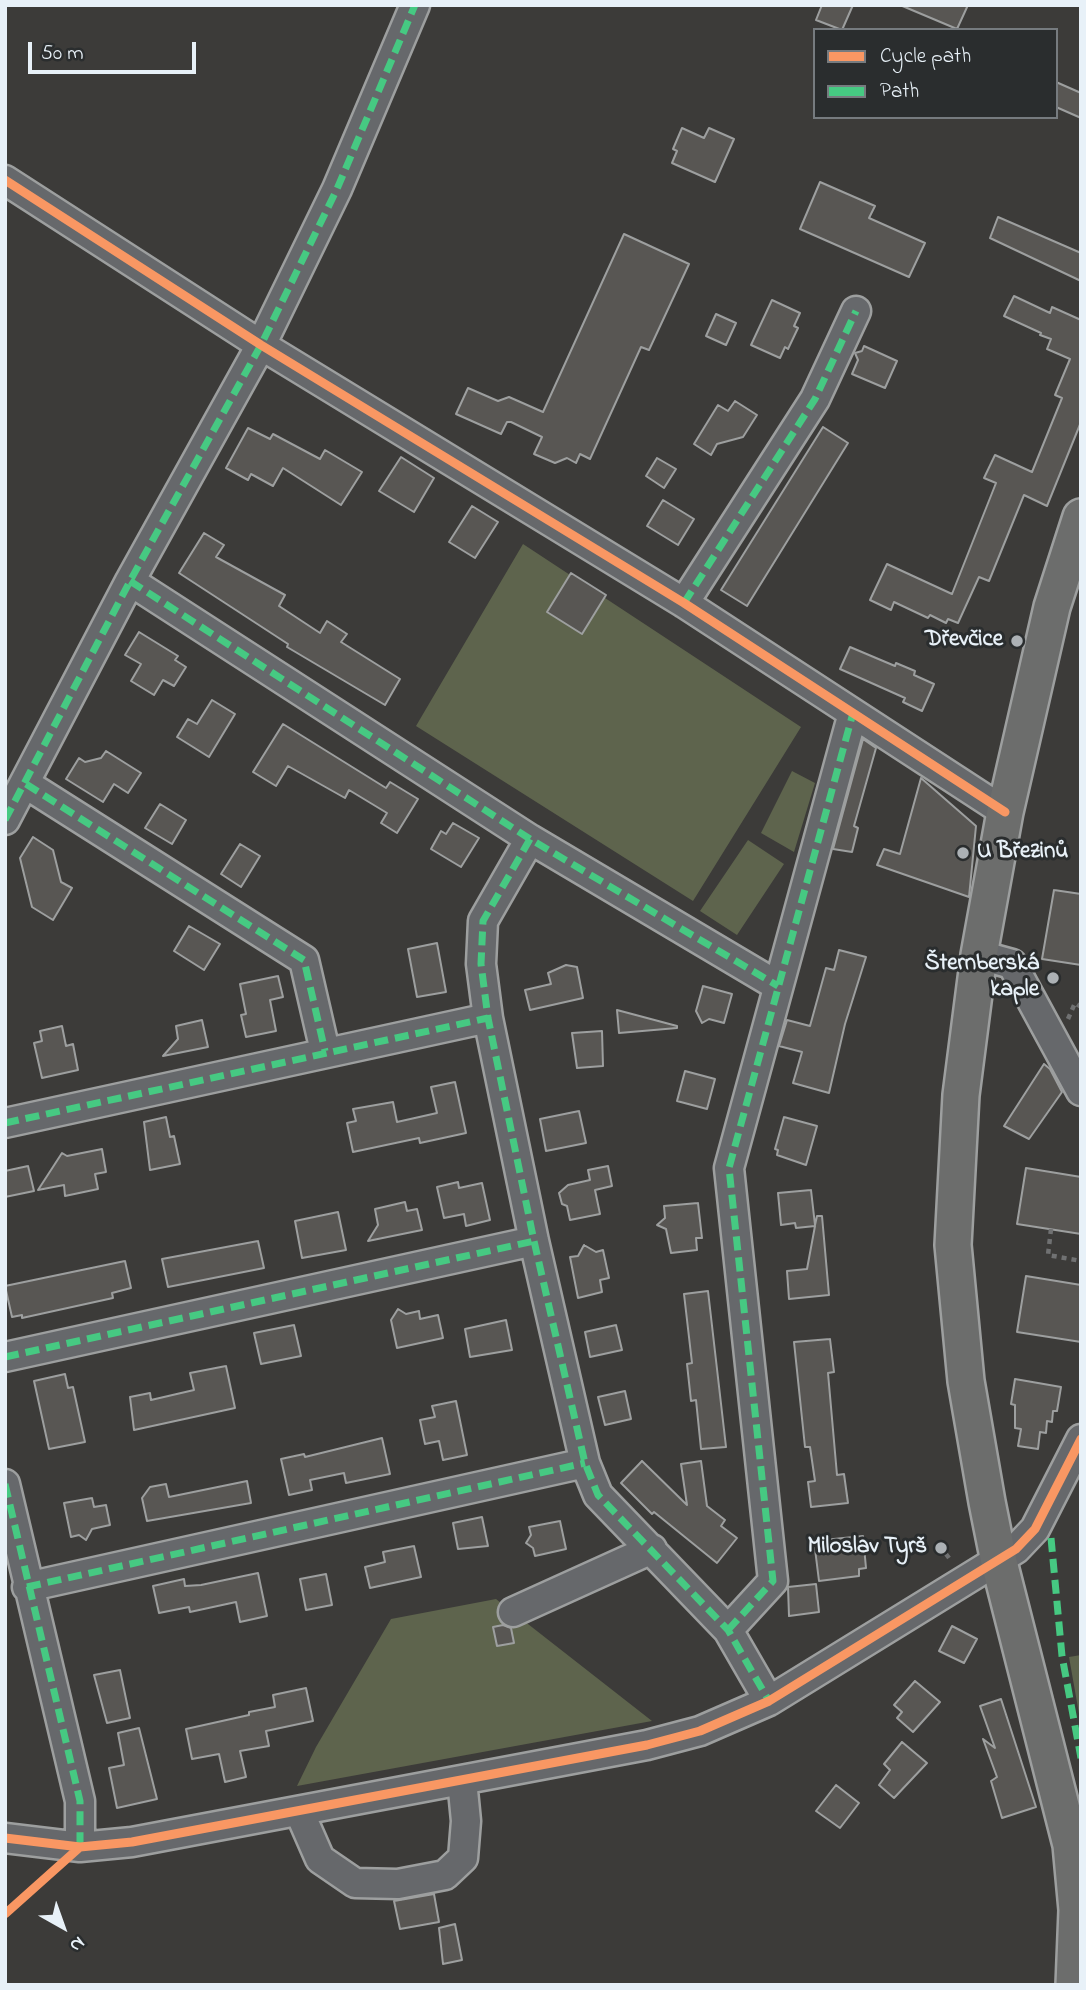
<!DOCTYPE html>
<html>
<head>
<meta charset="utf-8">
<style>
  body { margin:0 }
  #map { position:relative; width:1086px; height:1990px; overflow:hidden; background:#3c3b39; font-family:"Indie Flower",sans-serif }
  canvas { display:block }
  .frame { position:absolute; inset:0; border:7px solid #e8f1f8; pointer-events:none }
  .legend { position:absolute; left:813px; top:28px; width:245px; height:91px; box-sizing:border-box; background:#2a2d2e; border:2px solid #767b7f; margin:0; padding:9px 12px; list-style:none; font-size:21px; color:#e8f1f8 }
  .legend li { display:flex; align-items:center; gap:14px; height:35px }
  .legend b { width:35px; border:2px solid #767b7f }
  .north { position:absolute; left:28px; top:1892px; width:70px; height:70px; -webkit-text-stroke:5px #2a2d2e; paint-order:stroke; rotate:140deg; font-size:19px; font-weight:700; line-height:28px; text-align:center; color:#e8f1f8 }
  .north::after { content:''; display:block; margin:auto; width:24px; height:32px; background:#e8f1f8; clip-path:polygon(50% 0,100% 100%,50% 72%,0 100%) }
  .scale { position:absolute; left:28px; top:42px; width:168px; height:32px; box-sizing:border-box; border:4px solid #e8f1f8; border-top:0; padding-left:9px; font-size:21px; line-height:24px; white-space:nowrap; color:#e8f1f8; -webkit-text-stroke:5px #2a2d2e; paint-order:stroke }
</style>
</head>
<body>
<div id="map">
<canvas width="1086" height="1990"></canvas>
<div class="frame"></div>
<ul class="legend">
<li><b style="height:9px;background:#f99763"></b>Cycle path</li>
<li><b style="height:9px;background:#46c982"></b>Path</li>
</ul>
<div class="north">N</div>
<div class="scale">50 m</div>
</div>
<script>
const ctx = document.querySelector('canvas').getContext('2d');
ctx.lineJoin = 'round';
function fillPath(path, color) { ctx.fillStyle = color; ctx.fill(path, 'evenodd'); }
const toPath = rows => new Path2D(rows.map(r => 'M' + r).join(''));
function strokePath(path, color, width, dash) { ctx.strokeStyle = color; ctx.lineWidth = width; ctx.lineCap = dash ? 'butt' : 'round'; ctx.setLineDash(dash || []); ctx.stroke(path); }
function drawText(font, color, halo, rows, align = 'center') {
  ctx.font = font + ' "Indie Flower",sans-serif'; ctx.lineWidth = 6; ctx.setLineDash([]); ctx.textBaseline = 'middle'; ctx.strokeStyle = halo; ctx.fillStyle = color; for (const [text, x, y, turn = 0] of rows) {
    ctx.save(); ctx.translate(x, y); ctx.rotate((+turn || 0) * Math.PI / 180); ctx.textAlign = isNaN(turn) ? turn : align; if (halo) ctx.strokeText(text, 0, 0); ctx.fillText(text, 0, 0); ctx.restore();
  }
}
fillPath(toPath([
  [523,544,801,727,693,901,416,726],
  [792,771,815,783,794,852,761,833],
  [748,840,784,864,737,935,700,911],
  [496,1599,652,1721,297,1786,316,1747,391,1619],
  [1081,1655,1081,1725,1069,1657]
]), '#5e644d');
const building = toPath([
  [822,5,853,5,842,30,816,20,822,5],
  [900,5,968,5,957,29,900,5],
  [1056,82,1081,93,1081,118,1056,107,1056,82],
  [682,128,704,138,709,128,734,139,715,182,672,163,677,151,673,149,682,128],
  [820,182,875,206,869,218,925,243,909,277,800,229,820,182],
  [998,217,1081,253,1081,281,990,238,998,217],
  [624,234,689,264,649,350,641,347,590,459,580,454,576,463,567,458,555,463,534,454,542,437,511,422,507,422,501,434,456,414,468,388,498,401,509,397,543,412,624,234],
  [1014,296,1050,313,1052,307,1081,320,1081,422,1047,506,1024,495,989,581,979,577,958,623,948,619,946,623,930,615,928,618,894,602,891,610,870,600,887,564,952,594,996,483,984,478,995,455,1032,472,1062,398,1055,395,1070,359,1047,349,1051,339,1040,335,1041,333,1004,316,1014,296],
  [772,300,800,313,794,326,798,328,788,349,785,347,780,358,751,345,772,300],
  [716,314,736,323,726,345,706,336,716,314],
  [864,346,897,361,885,388,852,374,858,360,855,353,862,351,864,346],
  [735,401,757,415,743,437,717,444,711,455,694,444,718,405,728,411,735,401],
  [823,427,848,443,747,606,721,590,823,427],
  [248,428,270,439,273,434,320,459,325,450,362,472,341,505,283,468,273,486,251,474,248,480,226,468,248,428],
  [401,457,434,478,414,512,379,491,401,457],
  [657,458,676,469,664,488,646,476,657,458],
  [663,500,694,519,678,545,647,526,663,500],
  [472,506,498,522,475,558,449,542,472,506],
  [204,533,224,545,216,557,285,595,279,606,320,633,327,621,347,634,341,642,400,679,385,705,287,647,288,644,179,573,204,533],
  [571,573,606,595,582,634,547,612,571,573],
  [139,632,178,656,175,660,186,667,174,686,163,680,154,695,131,681,141,664,125,655,139,632],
  [850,647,895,666,896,663,915,671,914,675,934,684,922,711,903,702,905,698,840,669,850,647],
  [212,700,235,714,209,757,177,737,188,719,197,724,212,700],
  [283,724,386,788,390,782,418,799,397,833,381,823,387,813,349,790,345,798,288,766,276,786,253,772,283,724],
  [863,739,876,748,854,826,858,828,852,852,833,849,863,739],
  [106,751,141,773,128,793,114,784,103,802,66,779,79,758,85,762,101,758,106,751],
  [921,778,976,826,969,897,877,865,884,849,900,854,921,778],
  [160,804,186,820,172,844,145,828,160,804],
  [453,823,479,838,461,867,431,849,441,831,446,834,453,823],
  [33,837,53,850,61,882,72,888,53,920,32,907,20,858,33,837],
  [240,844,260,856,241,887,221,874,240,844],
  [1054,890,1081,894,1081,965,1042,959,1054,890],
  [189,926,220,944,204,970,174,951,189,926],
  [437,943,446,992,417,997,408,949,437,943],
  [839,950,866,957,845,1024,829,1093,793,1083,802,1052,779,1046,787,1020,810,1026,826,968,834,970,839,950],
  [566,965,577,967,583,998,530,1010,525,990,551,984,548,973,566,965],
  [278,976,283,997,270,1000,276,1031,246,1037,241,1015,246,1014,240,984,278,976],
  [703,986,732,994,724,1023,709,1019,702,1023,696,1011,703,986],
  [617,1010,677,1026,677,1028,619,1033,617,1010],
  [202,1020,208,1047,163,1056,178,1039,176,1026,202,1020],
  [62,1026,66,1046,73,1044,78,1070,42,1078,34,1043,42,1041,40,1031,62,1026],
  [602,1031,603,1066,577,1068,572,1033,602,1031],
  [1044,1064,1050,1069,1062,1092,1029,1139,1004,1126,1044,1064],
  [685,1071,715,1079,707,1109,677,1101,685,1071],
  [455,1082,466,1133,420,1143,419,1138,353,1152,347,1123,356,1121,353,1109,393,1102,397,1122,437,1113,431,1087,455,1082],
  [579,1111,586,1143,546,1151,540,1119,579,1111],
  [166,1117,170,1137,174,1136,180,1164,150,1170,144,1122,166,1117],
  [784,1117,817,1126,806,1165,777,1155,778,1150,775,1149,784,1117],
  [102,1149,106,1172,95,1174,98,1189,65,1196,64,1185,38,1190,62,1153,67,1156,102,1149],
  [28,1166,34,1191,5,1197,5,1171,28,1166],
  [608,1166,612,1186,595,1190,600,1214,570,1220,567,1206,562,1204,559,1193,568,1185,590,1180,588,1170,608,1166],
  [1026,1168,1081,1177,1081,1234,1017,1224,1026,1168],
  [458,1182,459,1188,482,1183,490,1220,466,1226,464,1214,444,1218,437,1187,458,1182],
  [811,1190,815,1225,817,1216,822,1216,829,1295,789,1299,787,1271,807,1269,815,1226,796,1228,795,1223,781,1225,778,1193,811,1190],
  [405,1202,407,1211,417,1209,422,1230,368,1241,378,1225,375,1209,405,1202],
  [698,1203,702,1238,696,1238,697,1250,671,1253,666,1229,657,1225,665,1218,664,1206,698,1203],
  [338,1212,346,1250,302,1258,295,1221,338,1212],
  [258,1241,264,1268,168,1287,162,1259,258,1241],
  [584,1245,596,1252,603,1250,609,1278,600,1280,602,1292,578,1298,570,1257,578,1256,584,1245],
  [125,1261,131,1288,112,1293,113,1298,22,1318,22,1315,12,1317,5,1286,125,1261],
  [1026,1276,1081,1285,1081,1342,1017,1332,1026,1276],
  [708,1291,726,1447,701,1449,696,1400,691,1401,687,1364,692,1363,684,1294,708,1291],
  [398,1309,406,1314,419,1311,420,1319,438,1315,443,1338,397,1348,391,1320,398,1309],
  [506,1320,512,1350,470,1357,465,1329,506,1320],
  [294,1325,301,1356,261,1364,254,1333,294,1325],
  [616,1325,622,1350,590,1357,585,1332,616,1325],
  [830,1339,834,1372,828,1373,837,1475,844,1474,848,1503,811,1507,808,1482,815,1481,810,1447,805,1447,794,1342,830,1339],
  [226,1366,235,1408,134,1430,130,1397,150,1393,151,1400,194,1390,190,1373,226,1366],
  [65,1374,68,1388,73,1387,85,1442,49,1449,34,1381,65,1374],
  [1015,1379,1061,1387,1057,1411,1053,1411,1052,1422,1047,1421,1046,1433,1040,1432,1038,1449,1018,1446,1021,1429,1015,1428,1015,1405,1011,1404,1015,1379],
  [625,1391,631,1419,605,1425,598,1397,625,1391],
  [456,1401,467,1455,443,1460,439,1441,425,1444,420,1420,435,1417,432,1406,456,1401],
  [382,1438,390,1474,346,1483,344,1473,310,1480,312,1490,289,1495,281,1459,304,1454,305,1457,382,1438],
  [642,1461,687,1505,681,1464,701,1461,707,1506,725,1520,721,1526,737,1538,717,1563,654,1512,652,1514,621,1483,642,1461],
  [247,1481,251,1503,147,1521,142,1498,150,1487,166,1484,169,1497,247,1481],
  [92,1498,94,1507,106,1505,110,1525,92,1529,86,1540,79,1535,71,1537,64,1503,92,1498],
  [482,1517,488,1546,458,1549,453,1523,482,1517],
  [560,1521,566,1549,535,1556,533,1548,526,1543,531,1535,529,1527,560,1521],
  [863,1536,866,1568,859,1569,859,1576,819,1581,814,1541,863,1536],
  [414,1546,421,1577,370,1588,365,1567,385,1562,383,1552,414,1546],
  [258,1573,267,1616,240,1622,236,1602,190,1612,189,1607,159,1613,153,1586,184,1579,185,1586,201,1585,258,1573],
  [326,1574,332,1605,306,1610,300,1579,326,1574],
  [816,1584,819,1612,789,1616,788,1587,816,1584],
  [503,1625,511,1628,514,1643,497,1646,493,1627,503,1625],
  [952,1626,977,1639,964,1663,939,1651,952,1626],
  [120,1670,130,1718,107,1723,94,1675,120,1670],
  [915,1681,940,1702,913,1732,897,1718,902,1712,894,1705,915,1681],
  [306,1688,313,1721,266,1731,269,1746,240,1751,246,1777,225,1782,219,1754,192,1759,186,1729,249,1715,249,1712,275,1707,273,1695,306,1688],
  [1001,1699,1036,1807,1002,1818,991,1781,997,1777,983,1739,995,1748,980,1706,1001,1699],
  [139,1728,157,1799,117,1808,109,1768,124,1765,118,1733,139,1728],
  [902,1742,927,1763,894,1798,879,1785,890,1770,884,1764,902,1742],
  [836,1785,859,1803,840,1828,816,1811,836,1785],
  [434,1894,439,1922,400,1929,394,1901,434,1894],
  [455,1924,462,1960,443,1964,439,1928,455,1924]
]);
fillPath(building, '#585653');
strokePath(building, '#9d9f9f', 2);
const minor = toPath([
  [5,180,261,345,684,603,1005,812],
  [130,581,530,839,778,986],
  [684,603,815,399,856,311],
  [26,784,304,960,325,1051],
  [5,820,130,581,261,345,337,189,415,5],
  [530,839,483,921,481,964,488,1018,534,1241,585,1463,598,1495,728,1630,769,1701],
  [979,955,1012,964,1081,1091],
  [5,1123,488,1018],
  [5,1357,534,1241],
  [5,1484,80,1801,80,1847],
  [27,1587,585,1463],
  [513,1612,652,1549],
  [728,1630,773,1581,729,1168,853,713],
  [299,1811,320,1859,355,1883,398,1884,445,1875,463,1858,466,1821,462,1780],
  [5,1838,80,1847,132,1842,647,1745,700,1731,769,1701,1016,1549,1035,1529,1081,1439]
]);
const major = toPath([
  [1074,1985,1077,1910,1071,1845,999,1562,987,1502,966,1381,953,1245,961,1095,979,955,1005,812,1052,607,1081,517]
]);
strokePath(minor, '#9d9f9f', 33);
strokePath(major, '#9d9f9f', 40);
strokePath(toPath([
  [1068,1019,1075,1003,1081,1007],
  [1051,1229,1048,1255,1081,1261],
  [946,1554,952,1562]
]), '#707172', 4.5, [5, 5]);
strokePath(minor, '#66686b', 28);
strokePath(major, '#6c6d6c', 35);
strokePath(toPath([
  [130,581,530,839,778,986],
  [684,603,815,399,856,311],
  [26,784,304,960,325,1051],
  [5,820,130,581,261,345,337,189,415,5],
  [530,839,483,921,481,964,488,1018,534,1241,585,1463,598,1495,728,1630,769,1701],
  [5,1123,488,1018],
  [5,1357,534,1241],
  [5,1484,80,1801,80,1847],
  [1051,1538,1062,1656,1081,1758],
  [27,1587,585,1463],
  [728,1630,773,1581,729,1168,853,713]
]), '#46c982', 7, [14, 7]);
strokePath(toPath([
  [5,180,261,345,684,603,1005,812],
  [5,1838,80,1847,132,1842,647,1745,700,1731,769,1701,1016,1549,1035,1529,1081,1439],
  [5,1914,80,1847]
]), '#f99763', 9);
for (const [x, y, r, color] of [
  [1017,641,7,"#acb1b5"],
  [963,853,7,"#acb1b5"],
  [1053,978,7,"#acb1b5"],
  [941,1548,7,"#acb1b5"]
]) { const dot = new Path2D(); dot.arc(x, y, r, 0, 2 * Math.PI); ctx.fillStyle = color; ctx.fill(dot); strokePath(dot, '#2a2d2e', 2.5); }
drawText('bold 23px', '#e8f1f8', '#2a2d2e', [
  ["Dřevčice",1003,641],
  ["U Březinů",977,853,"left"],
  ["Šternberská",1039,965],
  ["kaple",1039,991],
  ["Miloslav Tyrš",927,1548]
], 'right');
</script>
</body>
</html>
